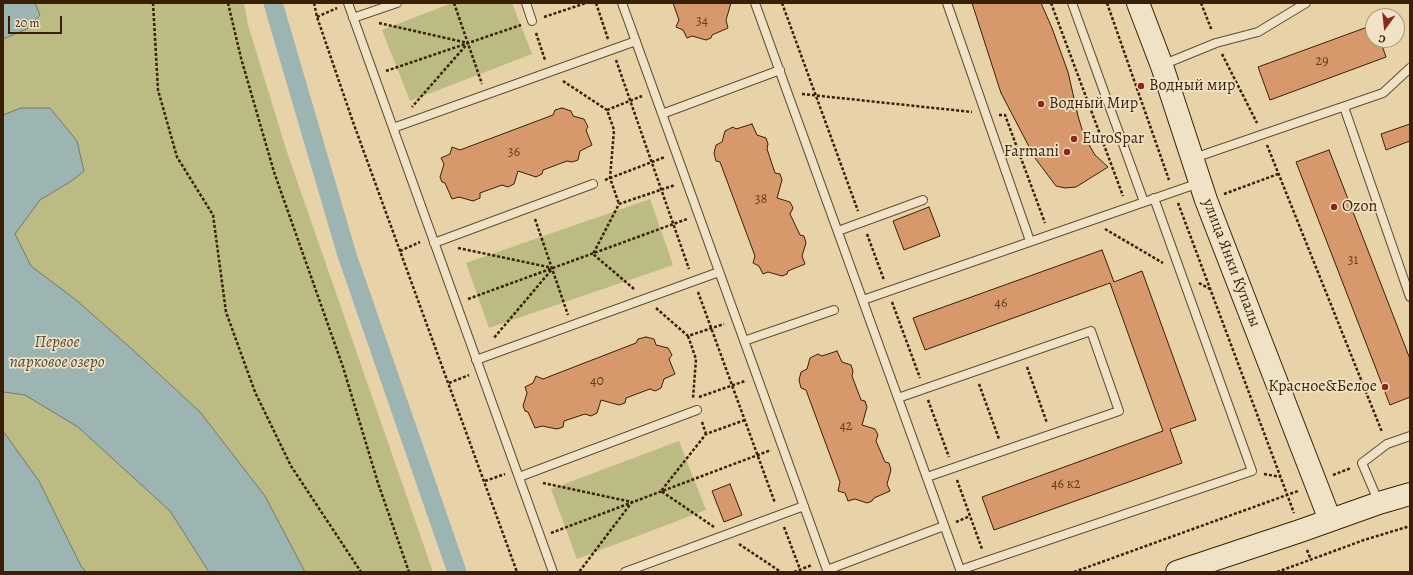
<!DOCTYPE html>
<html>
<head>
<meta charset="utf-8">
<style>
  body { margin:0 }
  #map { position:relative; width:1413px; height:575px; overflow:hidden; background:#e8d3a8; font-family:Alegreya,serif }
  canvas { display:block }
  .frame { position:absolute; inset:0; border:4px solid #391f03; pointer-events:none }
  .north { position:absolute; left:1365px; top:8px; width:40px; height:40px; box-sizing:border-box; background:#f0e2c6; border:1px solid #a79478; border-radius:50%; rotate:195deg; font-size:11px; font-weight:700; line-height:16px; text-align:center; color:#391f03 }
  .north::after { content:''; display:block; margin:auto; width:14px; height:18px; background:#8f2418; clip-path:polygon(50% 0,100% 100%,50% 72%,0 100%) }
  .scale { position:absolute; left:8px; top:16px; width:54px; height:18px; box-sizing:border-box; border:2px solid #391f03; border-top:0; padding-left:5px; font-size:12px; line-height:14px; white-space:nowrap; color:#391f03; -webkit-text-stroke:3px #f0e2c6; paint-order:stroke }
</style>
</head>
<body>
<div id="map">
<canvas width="1413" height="575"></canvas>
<div class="frame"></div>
<div class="north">С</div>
<div class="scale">20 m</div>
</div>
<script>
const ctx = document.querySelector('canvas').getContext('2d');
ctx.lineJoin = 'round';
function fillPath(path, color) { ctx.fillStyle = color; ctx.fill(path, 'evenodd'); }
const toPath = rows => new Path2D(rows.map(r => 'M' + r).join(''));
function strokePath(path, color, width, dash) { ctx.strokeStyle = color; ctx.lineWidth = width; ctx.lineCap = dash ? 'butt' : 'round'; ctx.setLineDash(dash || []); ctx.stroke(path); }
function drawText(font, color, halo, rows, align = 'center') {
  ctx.font = font + ' Alegreya,serif'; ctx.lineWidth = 3.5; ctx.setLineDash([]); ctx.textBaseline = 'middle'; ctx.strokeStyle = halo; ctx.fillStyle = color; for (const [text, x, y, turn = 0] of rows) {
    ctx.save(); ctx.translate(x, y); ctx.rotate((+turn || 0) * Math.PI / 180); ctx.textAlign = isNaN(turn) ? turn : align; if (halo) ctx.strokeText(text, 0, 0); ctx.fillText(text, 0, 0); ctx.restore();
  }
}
fillPath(toPath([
  [3,3,244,3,248,25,286,149,433,572,3,572],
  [452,3,512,3,532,54,410,101,382,30],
  [650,199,673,265,489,328,466,263],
  [679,441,706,510,577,559,551,489]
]), '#bcbb83');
const water = toPath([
  [3,3,35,3,40,15,27,29,3,39,3,3],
  [21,108,50,108,77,141,84,171,73,180,40,200,15,234,31,266,76,300,133,350,200,412,265,496,305,572,209,572,170,511,78,427,25,395,4,392,3,393,3,115,21,108],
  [3,431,39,481,81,566,86,572,3,572,3,431]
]);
fillPath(water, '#9cb5b3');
strokePath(water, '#74796d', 1);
strokePath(toPath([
  [273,3,347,255,457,572]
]), '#9cb5b3', 19);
const building = toPath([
  [673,3,731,3,726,20,728,28,712,35,711,38,706,40,692,36,687,38,683,30,676,27,679,20,673,3],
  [972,3,1041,3,1052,28,1068,72,1078,116,1084,136,1095,155,1108,167,1076,187,1065,188,1056,186,1035,158,1001,93,972,3],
  [1373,25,1373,40,1380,40,1386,57,1270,100,1258,67,1373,25],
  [562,108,571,111,573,116,584,119,588,127,586,130,592,145,580,151,578,160,572,162,567,161,543,170,542,174,536,177,518,171,514,184,508,187,502,185,480,193,480,198,473,201,459,197,452,199,445,183,442,182,440,177,444,164,441,158,450,154,452,147,460,150,553,115,555,110,562,108],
  [752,124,757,135,766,138,768,144,767,149,775,173,780,174,782,180,777,198,790,202,793,208,790,214,800,235,804,236,806,243,802,256,805,264,788,271,787,274,782,276,768,272,763,274,759,266,753,263,755,256,720,162,716,161,714,153,716,145,722,142,725,131,733,127,736,129,752,124],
  [1410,124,1410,141,1386,150,1381,134,1410,124],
  [1329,150,1410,359,1410,397,1390,405,1296,162,1329,150],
  [929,207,940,236,904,250,893,221,929,207],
  [1102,250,1114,282,1142,271,1196,420,1170,429,1182,463,994,530,982,497,1163,431,1110,283,925,350,913,318,1102,250],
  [646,337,654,339,656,345,668,348,672,355,669,359,675,374,664,379,661,388,655,391,650,389,626,398,625,403,619,405,601,400,597,413,591,416,585,414,564,421,563,427,557,429,542,426,535,428,528,412,525,411,523,406,527,393,525,387,533,383,536,376,543,379,636,343,638,339,646,337],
  [837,351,842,362,851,365,853,371,852,376,861,400,865,401,867,407,862,425,875,429,878,435,876,441,885,462,889,463,891,470,887,484,890,491,874,498,872,501,867,503,855,499,848,501,845,493,838,491,840,482,806,390,801,388,799,380,801,372,807,369,810,358,818,354,822,356,837,351],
  [730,484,742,515,724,522,712,491,730,484]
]);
fillPath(building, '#d7996c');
strokePath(building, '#391f03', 1);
const lane = toPath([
  [348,3,553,572],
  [526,3,532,21],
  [622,3,827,570,944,526],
  [755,3,961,572],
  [947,3,1030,241],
  [1072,3,1144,202],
  [353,18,397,3],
  [1162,65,1216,43,1258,32,1306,3],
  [1344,107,1410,297],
  [662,114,780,70],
  [393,128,636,41],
  [1194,158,1383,93,1410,68],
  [838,231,923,200],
  [434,243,593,184],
  [863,300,1199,183],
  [744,341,834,310],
  [476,360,719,272],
  [898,398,1091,331,1119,411,927,477],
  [519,477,697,410],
  [1379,503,1362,463,1387,444,1410,436],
  [960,570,1252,471,1154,198],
  [625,572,804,506]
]);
const secondary = toPath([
  [1138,3,1162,66,1206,200,1330,520],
  [1177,572,1300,531,1379,503,1410,494]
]);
strokePath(lane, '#654c2c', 10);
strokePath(secondary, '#391f03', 24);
strokePath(toPath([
  [153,3,158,90,177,157,213,215,226,312,255,392,291,466,361,572],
  [228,3,241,58,274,172,343,367,378,483,409,572],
  [314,3,317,17,353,122,517,572],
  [454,3,482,84],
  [596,3,608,39],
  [782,3,858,211],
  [1051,3,1123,196],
  [1107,3,1169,180],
  [1201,3,1212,31],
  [317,17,337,8],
  [544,17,586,3],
  [379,23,468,43,412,107],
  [536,33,545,60],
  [1222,54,1257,123],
  [616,60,689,269],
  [386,71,521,25],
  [563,81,607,110,614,130,610,178,619,204],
  [802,94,972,112],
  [607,110,642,96],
  [999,115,1005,115,1045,223],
  [1267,145,1382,432],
  [605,180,665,157],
  [1224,194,1278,174],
  [1178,203,1294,513],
  [535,219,568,315],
  [1105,229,1163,263],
  [867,234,884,280],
  [458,248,553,268,493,339],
  [400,251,420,242],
  [1199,283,1210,289],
  [634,289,593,254,619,204,675,185],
  [698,292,775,503],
  [468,299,687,219],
  [892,302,920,378],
  [656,308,688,336,724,324],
  [688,336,696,359,693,398],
  [1027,367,1047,423],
  [449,383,469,375],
  [979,384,999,439],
  [699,397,745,381],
  [928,400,949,457],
  [702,422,706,434],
  [1264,474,1281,477],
  [1333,475,1351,468],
  [957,480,982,549],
  [485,481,505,474],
  [543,483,632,502,579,572],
  [956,522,970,516],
  [714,527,661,491,706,434,745,420],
  [784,527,801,572],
  [551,533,771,450],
  [739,544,781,572],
  [1307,550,1311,560],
  [794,572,812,565],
  [1074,572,1298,491],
  [1277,572,1364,540,1410,526]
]), '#391f03', 2.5, [3, 2]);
strokePath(lane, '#f0e2c6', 8);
strokePath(secondary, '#f0e2c6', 22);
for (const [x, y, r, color] of [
  [1141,86,4,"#8f2418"],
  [1041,104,4,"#8f2418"],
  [1074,139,4,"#8f2418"],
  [1067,152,4,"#8f2418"],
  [1334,207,4,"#8f2418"],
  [1385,387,4,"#8f2418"]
]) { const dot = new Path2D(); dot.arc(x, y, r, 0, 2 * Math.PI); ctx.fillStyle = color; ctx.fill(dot); strokePath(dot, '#f0e2c6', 1.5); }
drawText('14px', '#603e1d', null, [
  ["34",702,22],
  ["29",1322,62],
  ["36",514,153],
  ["38",761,200],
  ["31",1353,261],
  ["46",1001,304],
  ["40",597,382],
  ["42",846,427],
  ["46 к2",1066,485]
]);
drawText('16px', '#391f03', '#f0e2c6', [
  ["Водный мир",1149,86],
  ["Водный Мир",1049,104],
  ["EuroSpar",1082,139],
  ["Farmani",1059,152,"right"],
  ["Ozon",1342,207],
  ["Красное&Белое",1377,387,"right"]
], 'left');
drawText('16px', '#391f03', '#f0e2c6', [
  ["улица Янки Купалы",1231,263,69]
]);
drawText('italic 17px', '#574c38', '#f0e2c6', [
  ["Первое",57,343],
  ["парковое озеро",57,363]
]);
</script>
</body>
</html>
